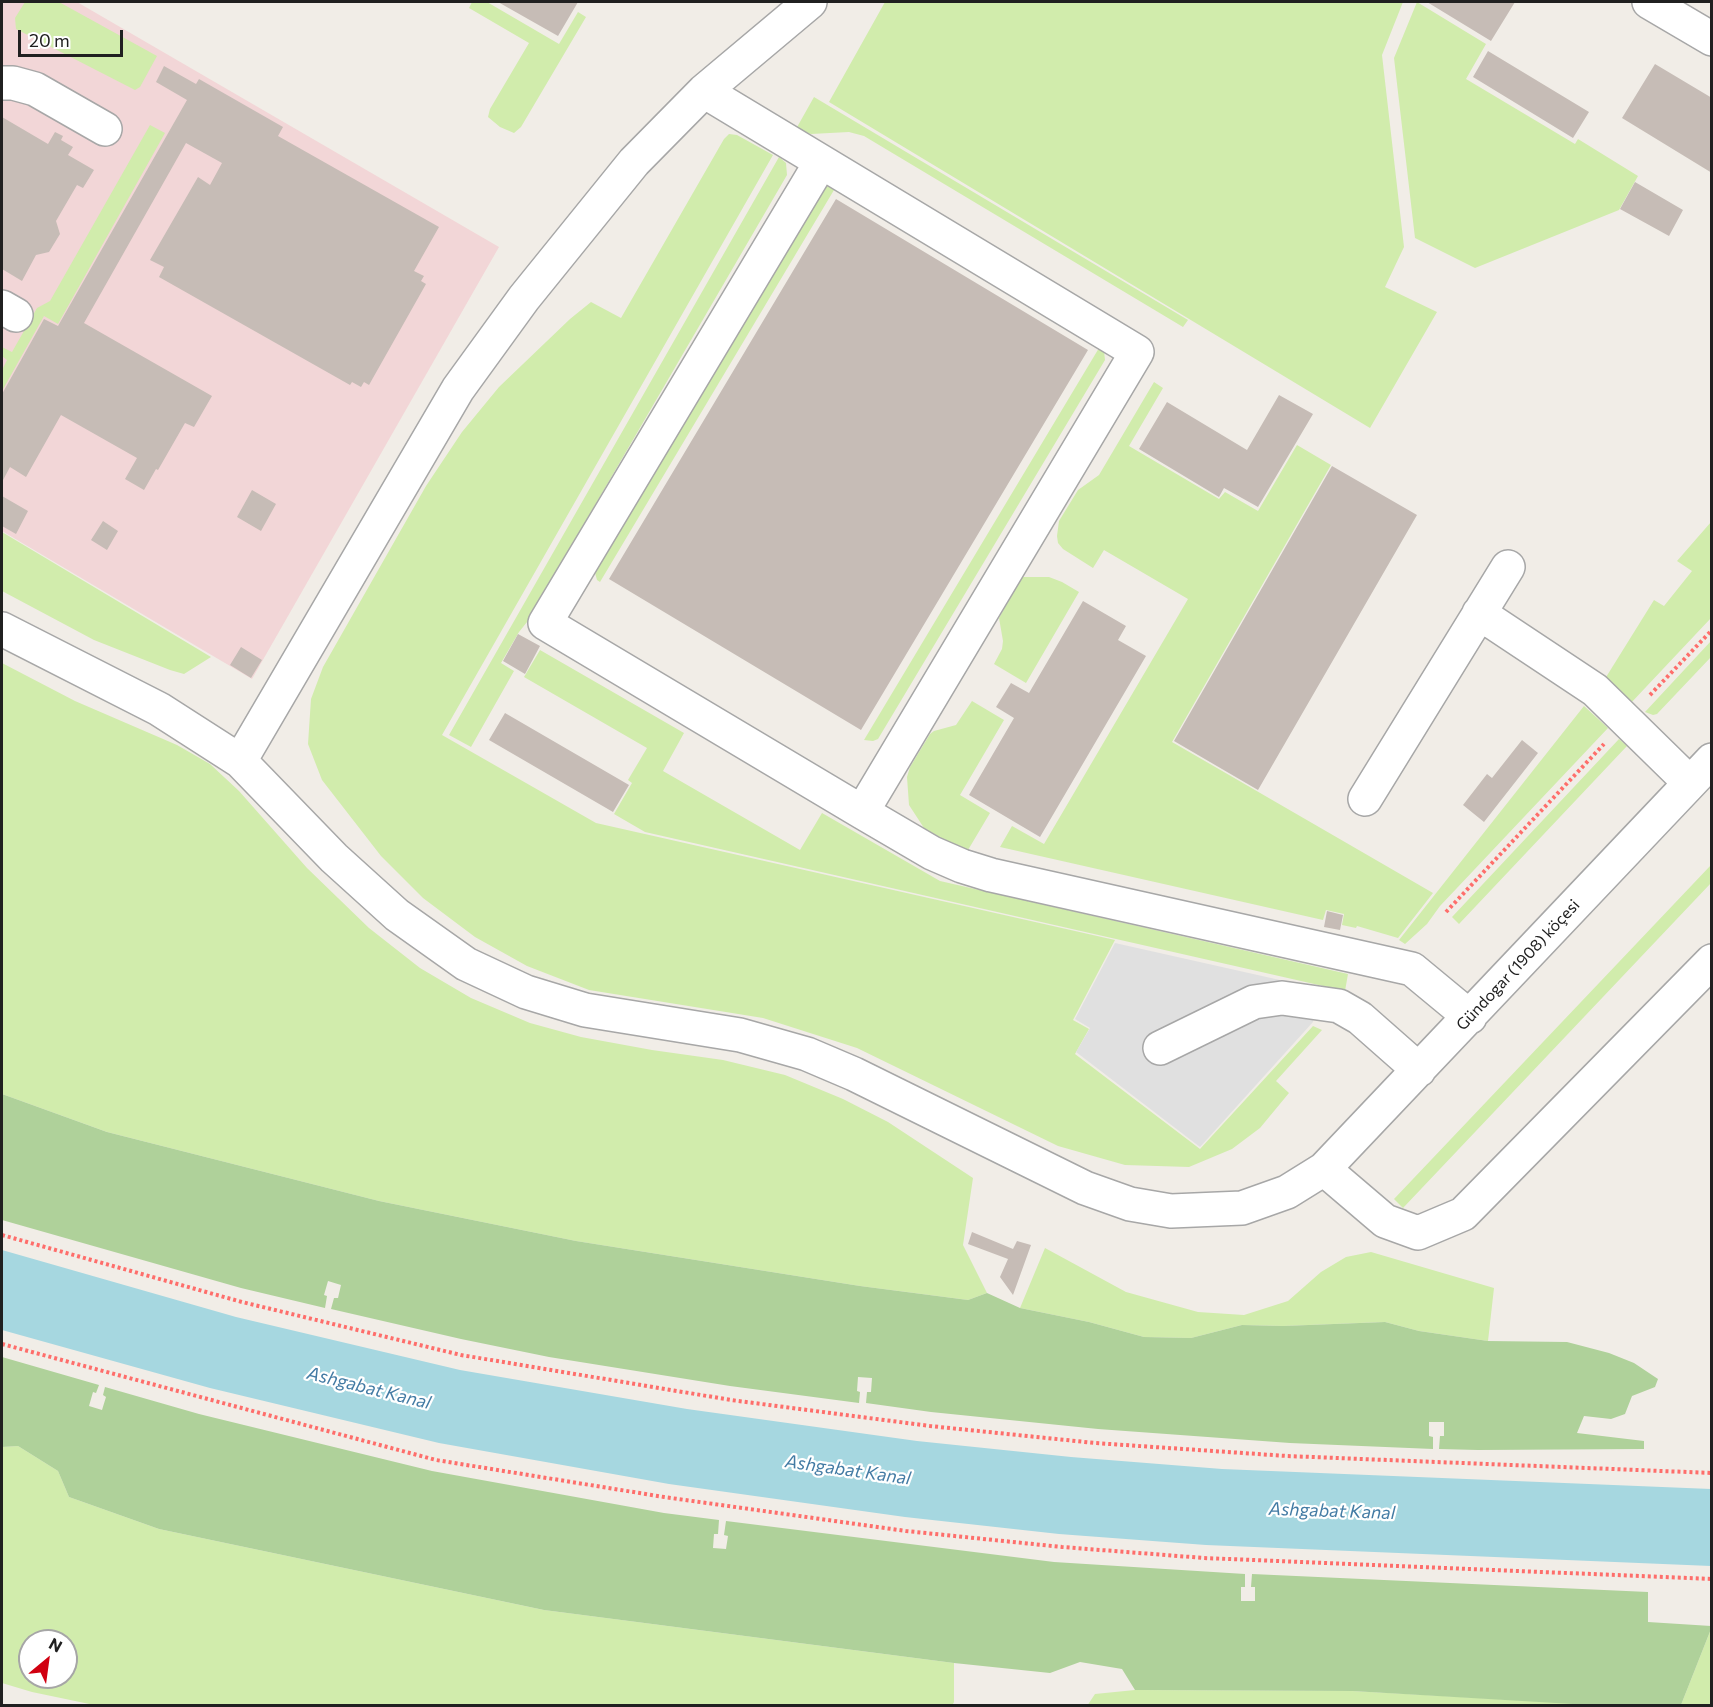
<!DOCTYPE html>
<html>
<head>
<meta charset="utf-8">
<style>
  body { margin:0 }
  #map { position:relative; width:1713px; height:1707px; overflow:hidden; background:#f1ede7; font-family:Commissioner,sans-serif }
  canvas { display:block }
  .frame { position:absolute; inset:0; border:3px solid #202020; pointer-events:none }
  .north { position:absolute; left:18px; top:1629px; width:60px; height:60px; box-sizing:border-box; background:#fff; border:2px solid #a6a6a6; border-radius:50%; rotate:29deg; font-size:16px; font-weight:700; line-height:24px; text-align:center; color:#202020 }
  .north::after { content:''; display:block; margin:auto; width:21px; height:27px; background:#d10011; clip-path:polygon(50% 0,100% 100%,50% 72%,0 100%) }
  .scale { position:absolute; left:18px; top:30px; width:105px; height:27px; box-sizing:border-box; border:3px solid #202020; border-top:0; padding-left:8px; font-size:18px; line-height:21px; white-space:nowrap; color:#202020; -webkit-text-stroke:4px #fff; paint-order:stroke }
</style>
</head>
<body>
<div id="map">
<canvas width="1713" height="1707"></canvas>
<div class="frame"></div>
<div class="north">N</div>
<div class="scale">20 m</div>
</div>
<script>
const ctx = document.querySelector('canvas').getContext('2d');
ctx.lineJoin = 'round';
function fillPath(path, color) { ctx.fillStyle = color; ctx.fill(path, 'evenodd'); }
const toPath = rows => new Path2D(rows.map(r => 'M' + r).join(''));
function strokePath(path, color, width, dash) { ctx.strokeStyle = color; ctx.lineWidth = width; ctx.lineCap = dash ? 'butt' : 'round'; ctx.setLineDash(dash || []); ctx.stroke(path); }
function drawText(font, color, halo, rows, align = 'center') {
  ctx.font = font + ' Commissioner,sans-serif'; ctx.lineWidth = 4.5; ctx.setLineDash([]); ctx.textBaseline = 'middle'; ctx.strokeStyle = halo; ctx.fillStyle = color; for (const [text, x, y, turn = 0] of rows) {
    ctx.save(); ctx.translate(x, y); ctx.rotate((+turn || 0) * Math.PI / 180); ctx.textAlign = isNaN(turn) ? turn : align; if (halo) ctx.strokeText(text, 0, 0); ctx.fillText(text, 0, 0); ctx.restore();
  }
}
fillPath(toPath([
  [2,2,77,2,499,247,252,679,2,531]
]), '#f2d6d7');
fillPath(toPath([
  [25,2,59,2,157,56,140,87,135,90,16,29,15,18],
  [472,2,487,2,559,44,578,12,586,17,521,127,514,133,500,127,488,117,490,109,529,43,469,8],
  [885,2,1403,2,1382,55,1404,247,1385,287,1437,312,1370,428,829,102],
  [1417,2,1486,44,1466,79,1575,144,1578,139,1638,176,1619,210,1475,268,1415,238,1394,58],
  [814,97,1188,320,1183,327,864,136,849,132,811,134,796,129],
  [150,125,165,133,58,324,44,316,2,391,2,370,7,360,2,356,2,347,12,352,37,308,50,301],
  [729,134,737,135,773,155,442,735,596,823,1115,940,1073,1020,1089,1029,1075,1054,1200,1149,1313,1026,1322,1030,1276,1081,1289,1093,1260,1128,1232,1149,1189,1167,1125,1165,1058,1146,857,1048,763,1018,589,990,527,966,475,937,423,898,381,856,322,780,308,744,311,699,323,667,426,486,462,432,499,387,570,319,591,302,621,318,724,139],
  [779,157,786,163,787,175,527,622,519,632,501,663,514,671,471,747,449,735],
  [828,186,834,190,600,582,597,580,594,569,825,187],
  [1099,348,1104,351,1105,360,878,739,873,741,864,740],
  [1154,382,1163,388,1129,446,1219,499,1225,492,1258,511,1297,445,1331,465,1172,742,1433,893,1398,938,1357,926,1356,928,1342,925,1344,914,1326,910,1323,920,1000,847,1012,826,1044,844,1188,599,1104,550,1093,568,1063,549,1058,543,1057,536,1059,521,1078,490,1099,475],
  [1711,522,1711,618,1630,704,1603,682,1654,600,1664,606,1692,571,1677,561],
  [2,532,211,657,184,674,170,670,94,640,2,591],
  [1022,577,1049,577,1062,582,1079,592,1026,683,994,664,1002,649,1003,641,999,618],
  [1711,641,1711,657,1657,714,1653,715,1645,712],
  [540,650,684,733,663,771,800,850,822,813,940,881,1348,974,1345,991,645,832,614,814,632,783,628,780,647,748,524,677],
  [2,663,75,701,177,745,210,764,239,791,307,868,369,928,420,968,471,998,530,1023,581,1037,652,1050,723,1060,785,1075,843,1099,888,1122,973,1178,963,1245,987,1293,968,1300,860,1286,576,1241,379,1201,107,1132,2,1094],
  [972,701,1004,720,960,795,990,813,968,850,950,843,924,828,909,805,907,777,910,767,930,734,934,731,956,725],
  [1584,706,1608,728,1440,906,1427,924,1405,944,1399,940],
  [1619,739,1627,746,1459,924,1452,917],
  [1711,865,1711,883,1403,1208,1394,1199],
  [1045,1248,1126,1292,1198,1312,1244,1315,1288,1301,1321,1272,1346,1257,1371,1252,1494,1288,1488,1341,1419,1331,1385,1322,1283,1326,1242,1325,1191,1338,1144,1337,1089,1322,1020,1308],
  [18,1446,58,1471,69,1497,159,1529,544,1610,954,1663,954,1702,952,1706,99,1706,32,1692,2,1683,2,1447],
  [30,1641,66,1641,66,1677,30,1677],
  [1711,1629,1711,1705,1681,1705],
  [1135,1690,1352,1691,1607,1705,1087,1706,1095,1694]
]), '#d1ecac');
fillPath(toPath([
  [2,1094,107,1132,379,1201,576,1241,860,1286,968,1300,987,1293,1020,1308,1089,1322,1144,1337,1191,1338,1242,1325,1283,1326,1385,1322,1419,1331,1488,1341,1567,1342,1609,1353,1634,1363,1658,1379,1655,1387,1632,1396,1625,1414,1611,1419,1584,1416,1577,1433,1644,1441,1644,1449,1478,1450,1439,1449,1440,1436,1444,1436,1444,1422,1429,1422,1429,1436,1433,1437,1433,1449,1290,1443,1098,1429,931,1412,866,1403,867,1392,871,1392,872,1378,858,1377,857,1391,860,1392,859,1403,730,1386,549,1357,461,1339,331,1309,334,1298,338,1298,341,1285,328,1281,324,1295,327,1296,325,1308,241,1288,2,1220],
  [2,1357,99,1385,96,1393,93,1392,89,1406,102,1410,106,1397,103,1395,105,1387,199,1414,432,1471,664,1513,719,1520,718,1534,714,1534,713,1548,726,1549,728,1536,724,1535,726,1521,1054,1562,1245,1574,1245,1587,1241,1587,1241,1601,1255,1601,1255,1587,1251,1587,1252,1574,1648,1592,1648,1622,1711,1626,1711,1629,1681,1705,1607,1706,1352,1691,1135,1690,1122,1669,1080,1662,1050,1673,954,1663,544,1610,159,1529,69,1497,58,1471,18,1446,2,1447]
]), '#afd19a');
fillPath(toPath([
  [1115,943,1320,989,1313,1022,1200,1147,1076,1052,1090,1028,1075,1019]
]), '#e0e0e0');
fillPath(toPath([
  [2,1250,236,1317,460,1370,687,1409,917,1441,1071,1457,1222,1469,1711,1489,1711,1566,1206,1545,1059,1534,905,1517,669,1484,439,1443,210,1388,2,1330]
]), '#a6d7e0');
fillPath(toPath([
  [498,2,578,2,558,36],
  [1427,2,1515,2,1491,41],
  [1488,51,1589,112,1573,138,1473,77],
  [1655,64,1712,98,1712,173,1622,118],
  [164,66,196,84,199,79,283,127,278,136,439,227,414,271,424,276,421,281,426,284,369,385,364,382,361,387,352,382,350,385,159,277,164,267,150,260,198,177,210,185,222,163,186,143,84,323,212,396,194,427,185,423,158,470,156,469,144,490,125,479,137,458,61,415,26,477,10,467,2,482,2,394,44,319,58,326,187,100,156,82],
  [2,117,48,144,55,132,63,136,61,140,73,147,68,155,94,170,83,188,77,185,56,221,60,234,49,252,36,255,22,281,2,269],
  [1635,182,1683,210,1669,236,1620,209],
  [836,199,1088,350,861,730,609,579],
  [1279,395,1313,414,1258,507,1224,488,1219,497,1139,449,1167,402,1247,450],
  [1332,466,1417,515,1258,790,1174,741],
  [252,490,276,504,261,531,237,517],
  [2,496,28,511,16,534,2,526],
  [103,521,118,531,107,550,91,540],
  [1083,601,1126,626,1118,640,1146,656,1040,837,969,795,1014,718,996,707,1011,683,1029,693],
  [518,634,540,646,525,674,503,661],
  [241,647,262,660,251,678,230,665],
  [505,713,629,785,613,812,489,740],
  [1522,740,1538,753,1484,822,1463,805,1487,774,1492,778],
  [1327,911,1343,915,1340,930,1324,927],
  [972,1232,1013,1249,1017,1241,1031,1245,1013,1295,1000,1277,1008,1259,968,1244]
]), '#c6bcb6');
const minor = toPath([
  [1649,2,1712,39],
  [2,83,13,83,35,89,105,129],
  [704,91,1137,352,862,812],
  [821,162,545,623,862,812,932,853,962,866,991,875,1412,969,1470,1017],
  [2,307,16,315],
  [1479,613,1595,690,1690,783],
  [2,629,159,709,240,761,334,858,397,915,466,964,526,992,585,1010,740,1035,807,1054,854,1074,1085,1188,1130,1204,1171,1211,1242,1208,1287,1192,1324,1169,1712,760],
  [240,761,458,389,524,298,634,162,704,91,810,2],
  [1365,799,1508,567],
  [1160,1048,1254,1002,1282,998,1339,1006,1360,1018,1419,1070],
  [1324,1169,1385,1221,1418,1233,1463,1214,1712,961]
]);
strokePath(minor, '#a7a7a7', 36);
strokePath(toPath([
  [1650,695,1712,630],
  [1446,912,1604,744],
  [2,1235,242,1302,461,1355,731,1400,930,1426,1095,1443,1287,1456,1712,1473],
  [2,1344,436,1460,664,1497,906,1531,1062,1547,1204,1558,1712,1579]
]), '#fe6e6b', 4, [3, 3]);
strokePath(minor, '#fff', 33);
drawText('16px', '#202020', '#fff', [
  ["Gündogar (1908) köçesi",1518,965,-47]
]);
drawText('italic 18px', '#437ba4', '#fff', [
  ["Ashgabat Kanal",369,1388,14],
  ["Ashgabat Kanal",848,1470,8],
  ["Ashgabat Kanal",1332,1511,2]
]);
</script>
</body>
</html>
